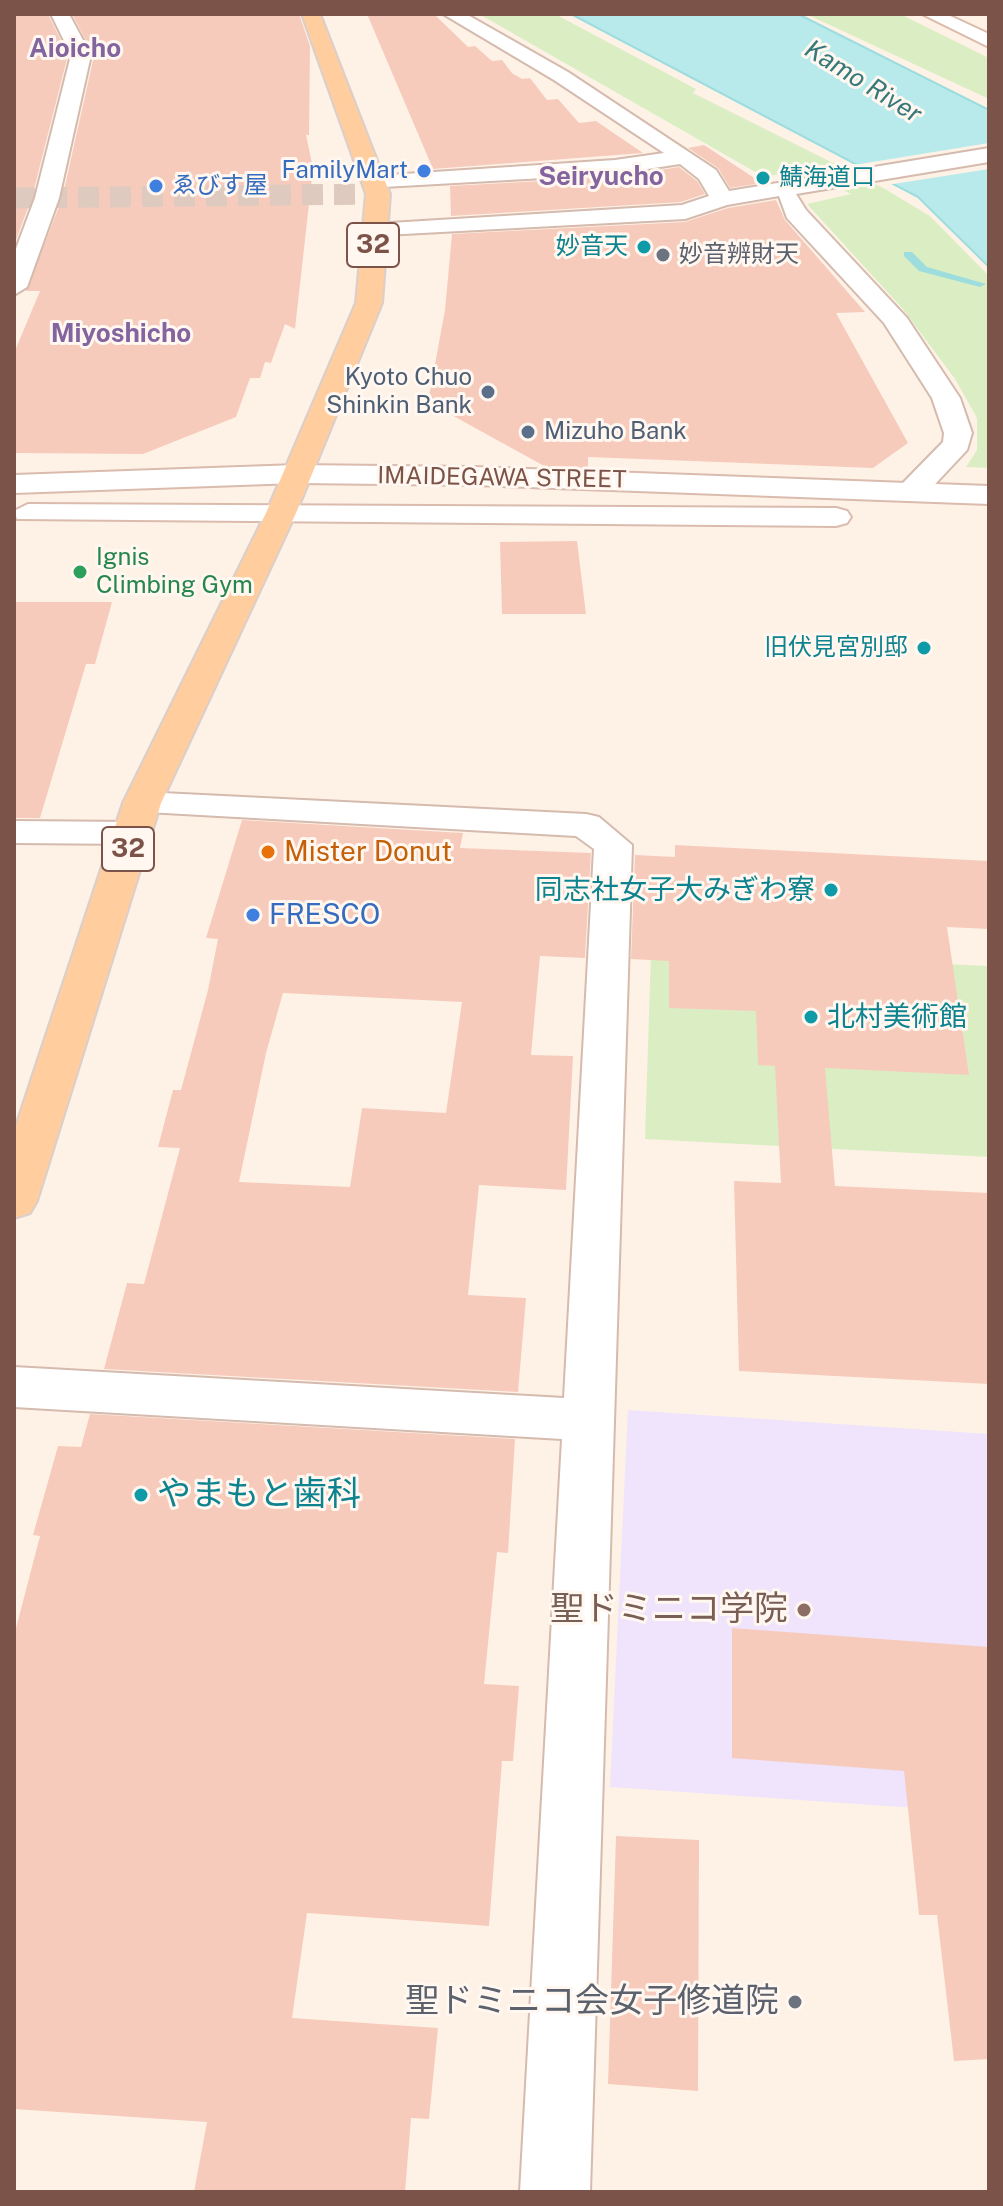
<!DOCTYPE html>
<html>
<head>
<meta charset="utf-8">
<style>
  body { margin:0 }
  #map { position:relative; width:1003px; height:2206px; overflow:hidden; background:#fef2e7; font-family:"Public Sans",sans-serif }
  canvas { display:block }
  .frame { position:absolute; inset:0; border:16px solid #7c5348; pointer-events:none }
</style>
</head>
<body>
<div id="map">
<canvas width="1003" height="2206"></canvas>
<div class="frame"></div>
</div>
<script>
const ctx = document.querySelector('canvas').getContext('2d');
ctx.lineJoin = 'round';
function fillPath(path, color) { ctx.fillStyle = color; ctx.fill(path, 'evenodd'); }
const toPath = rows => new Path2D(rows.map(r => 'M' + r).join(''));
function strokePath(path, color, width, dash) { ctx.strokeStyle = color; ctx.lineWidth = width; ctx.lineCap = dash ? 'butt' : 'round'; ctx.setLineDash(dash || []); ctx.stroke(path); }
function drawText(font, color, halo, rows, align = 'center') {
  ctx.font = font + ' "Public Sans","Noto Sans JP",sans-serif'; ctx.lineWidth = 6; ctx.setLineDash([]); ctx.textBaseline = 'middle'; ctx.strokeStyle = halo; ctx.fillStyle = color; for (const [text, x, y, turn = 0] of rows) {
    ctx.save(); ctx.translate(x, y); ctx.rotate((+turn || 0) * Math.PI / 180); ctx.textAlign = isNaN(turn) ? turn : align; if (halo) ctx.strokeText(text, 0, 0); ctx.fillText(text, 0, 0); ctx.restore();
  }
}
fillPath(toPath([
  [628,1410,989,1434,989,1813,610,1787]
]), '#efe4fb');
fillPath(toPath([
  [479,14,555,14,696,89,693,93,885,189,930,216,989,276,989,468,966,467,977,450,977,418,955,379,902,308,807,204,851,194,806,169,764,177],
  [806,14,900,14,989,58,989,99],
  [651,951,989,966,989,1157,645,1139]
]), '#dbeec3');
const water = toPath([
  [571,14,798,14,989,110,989,267,918,197,571,14]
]);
fillPath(water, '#b9eaeb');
strokePath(water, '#9eddde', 2);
fillPath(toPath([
  [989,143,989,169,887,185,848,166]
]), '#fef2e7');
fillPath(toPath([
  [904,252,912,252,927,267,986,284,980,287,919,271,904,256,904,252]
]), '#9eddde');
fillPath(toPath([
  [14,14,48,14,68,55,32,197,14,245],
  [72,14,299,14,310,46,309,135,306,135,313,168,295,329,285,324,271,363,265,362,260,378,250,378,236,417,143,454,14,453,14,353,40,291,26,291,62,199,94,56],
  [367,14,434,14,468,47,475,46,492,61,502,60,512,73,522,79,530,78,547,100,558,99,579,123,596,121,643,153,433,169],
  [704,145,762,183,730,188,718,168,688,148],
  [679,167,697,181,705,194,681,202,451,216,450,186,615,177],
  [776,200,785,220,865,312,836,313,908,443,873,468,588,457,588,468,546,467,428,402,445,310,452,234,685,222,728,208],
  [577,541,586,614,502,614,500,542],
  [14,602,112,602,95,664,86,664,40,818,14,818],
  [242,820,463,833,460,848,591,853,585,958,540,956,531,1055,573,1056,566,1190,479,1185,468,1295,526,1298,518,1392,104,1369,127,1283,144,1284,180,1148,158,1147,173,1090,181,1090,208,990,218,939,206,938],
  [283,993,462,1002,446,1113,362,1108,350,1187,239,1182,266,1053],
  [675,845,989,861,989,929,947,927,969,1075,825,1068,835,1186,989,1193,989,1384,739,1371,734,1181,781,1183,775,1066,758,1065,756,1011,669,1008,669,961,631,959,635,855,675,857],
  [90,1414,515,1439,508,1553,497,1552,484,1684,519,1686,513,1761,502,1761,489,1926,307,1913,292,2018,438,2028,429,2119,411,2118,405,2192,194,2192,207,2122,14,2109,14,1636,40,1536,33,1535,58,1446,81,1447],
  [732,1628,989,1647,989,2059,954,2061,937,1915,919,1915,904,1771,732,1758],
  [616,1836,699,1840,698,2091,608,2084]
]), '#f7cbbc');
strokePath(toPath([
  [14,198,378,194]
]), '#decabf', 21, [21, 11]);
const street = toPath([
  [51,14,69,14,91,55,59,198,27,287,14,295,14,254,35,198,71,55,51,14],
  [443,14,466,14,568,72,716,170,729,191,989,148,989,162,796,194,806,210,907,318,960,398,972,433,967,450,923,497,901,497,897,491,901,485,943,442,944,433,932,398,884,323,787,218,779,196,727,205,685,219,366,236,362,231,366,226,374,224,682,205,709,196,699,179,680,164,615,174,366,188,363,183,366,178,374,176,615,160,664,153,554,80,443,14],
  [142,792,586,814,599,817,632,845,590,2192,520,2192,562,1439,14,1407,14,1367,564,1398,594,849,576,836,129,811,123,803,129,795,142,792],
  [14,821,133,822,146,825,152,833,146,841,133,844,14,843,14,821]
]);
const secondary = toPath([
  [922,14,946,14,989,34,989,47,922,14],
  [297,465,474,467,989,486,989,504,474,485,297,483,14,493,14,475,297,465],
  [28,504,836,508,847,511,851,517,847,523,836,526,17,519,14,511,28,504]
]);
const primary = toPath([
  [302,14,320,14,390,194,382,303,296,513,161,803,37,1201,30,1213,14,1218,14,1132,123,803,266,513,356,303,366,194,302,14]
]);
strokePath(street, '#d5baae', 4);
strokePath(secondary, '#dabbad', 4);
strokePath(primary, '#dacfcc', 4);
fillPath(street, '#fff');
fillPath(secondary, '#fff');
fillPath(primary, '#ffcd9e');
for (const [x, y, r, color] of [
  [424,171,8,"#3f7fe0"],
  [763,178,8,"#0f9aa8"],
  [156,186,8,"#3f7fe0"],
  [644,247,8,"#0f9aa8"],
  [663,255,8,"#6b7280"],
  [488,392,8,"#5c6f8a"],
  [528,432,8,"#5c6f8a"],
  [80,572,8,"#2e9e5b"],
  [924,648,8,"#0f9aa8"],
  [268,852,8,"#e8710a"],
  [831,890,8,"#0f9aa8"],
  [253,915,8,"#3f7fe0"],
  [811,1017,8,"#0f9aa8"],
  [141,1495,8,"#0f9aa8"],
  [804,1610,8,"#8d6e63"],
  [795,2002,8,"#6b7280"]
]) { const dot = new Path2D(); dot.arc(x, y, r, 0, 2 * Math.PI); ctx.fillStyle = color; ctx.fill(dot); strokePath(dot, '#fff7f0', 3); }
drawText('24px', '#366cbe', '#fff7f0', [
  ["FamilyMart",408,171],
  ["ゑびす屋",172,186,"left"]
], 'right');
drawText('24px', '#0d838f', '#fff7f0', [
  ["鯖海道口",779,178,"left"],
  ["妙音天",628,247],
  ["旧伏見宮別邸",908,648]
], 'right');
drawText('24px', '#5b616d', '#fff7f0', [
  ["妙音辨財天",679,255]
], 'left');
drawText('24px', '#4e5e75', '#fff7f0', [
  ["Kyoto Chuo",472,378],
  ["Shinkin Bank",472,406],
  ["Mizuho Bank",544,432,"left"]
], 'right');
drawText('24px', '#7c5348', '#fff7f0', [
  ["IMAIDEGAWA STREET",502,478,1]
]);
drawText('24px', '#27864d', '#fff7f0', [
  ["Ignis",96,558],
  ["Climbing Gym",96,586]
], 'left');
drawText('bold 26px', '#83649f', '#fff7f0', [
  ["Aioicho",75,49],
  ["Seiryucho",601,177],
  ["Miyoshicho",121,334]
]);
drawText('italic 26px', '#37797b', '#fff7f0', [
  ["Kamo River",863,82,32]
]);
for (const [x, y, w] of [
  [373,245,52],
  [128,849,52]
]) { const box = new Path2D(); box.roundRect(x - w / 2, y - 22, w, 44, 6); ctx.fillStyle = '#fff7f0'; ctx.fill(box); strokePath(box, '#7c5348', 2); }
drawText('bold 26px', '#7c5348', null, [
  ["32",373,245],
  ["32",128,849]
]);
drawText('28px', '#c56008', '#fff7f0', [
  ["Mister Donut",284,852]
], 'left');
drawText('28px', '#0d838f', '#fff7f0', [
  ["同志社女子大みぎわ寮",815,890],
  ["北村美術館",827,1017,"left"]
], 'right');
drawText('28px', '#366cbe', '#fff7f0', [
  ["FRESCO",269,915]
], 'left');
drawText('34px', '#0d838f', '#fff7f0', [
  ["やまもと歯科",157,1495]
], 'left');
drawText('34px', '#785e54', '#fff7f0', [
  ["聖ドミニコ学院",788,1610]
], 'right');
drawText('34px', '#5b616d', '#fff7f0', [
  ["聖ドミニコ会女子修道院",779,2002]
], 'right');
</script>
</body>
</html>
